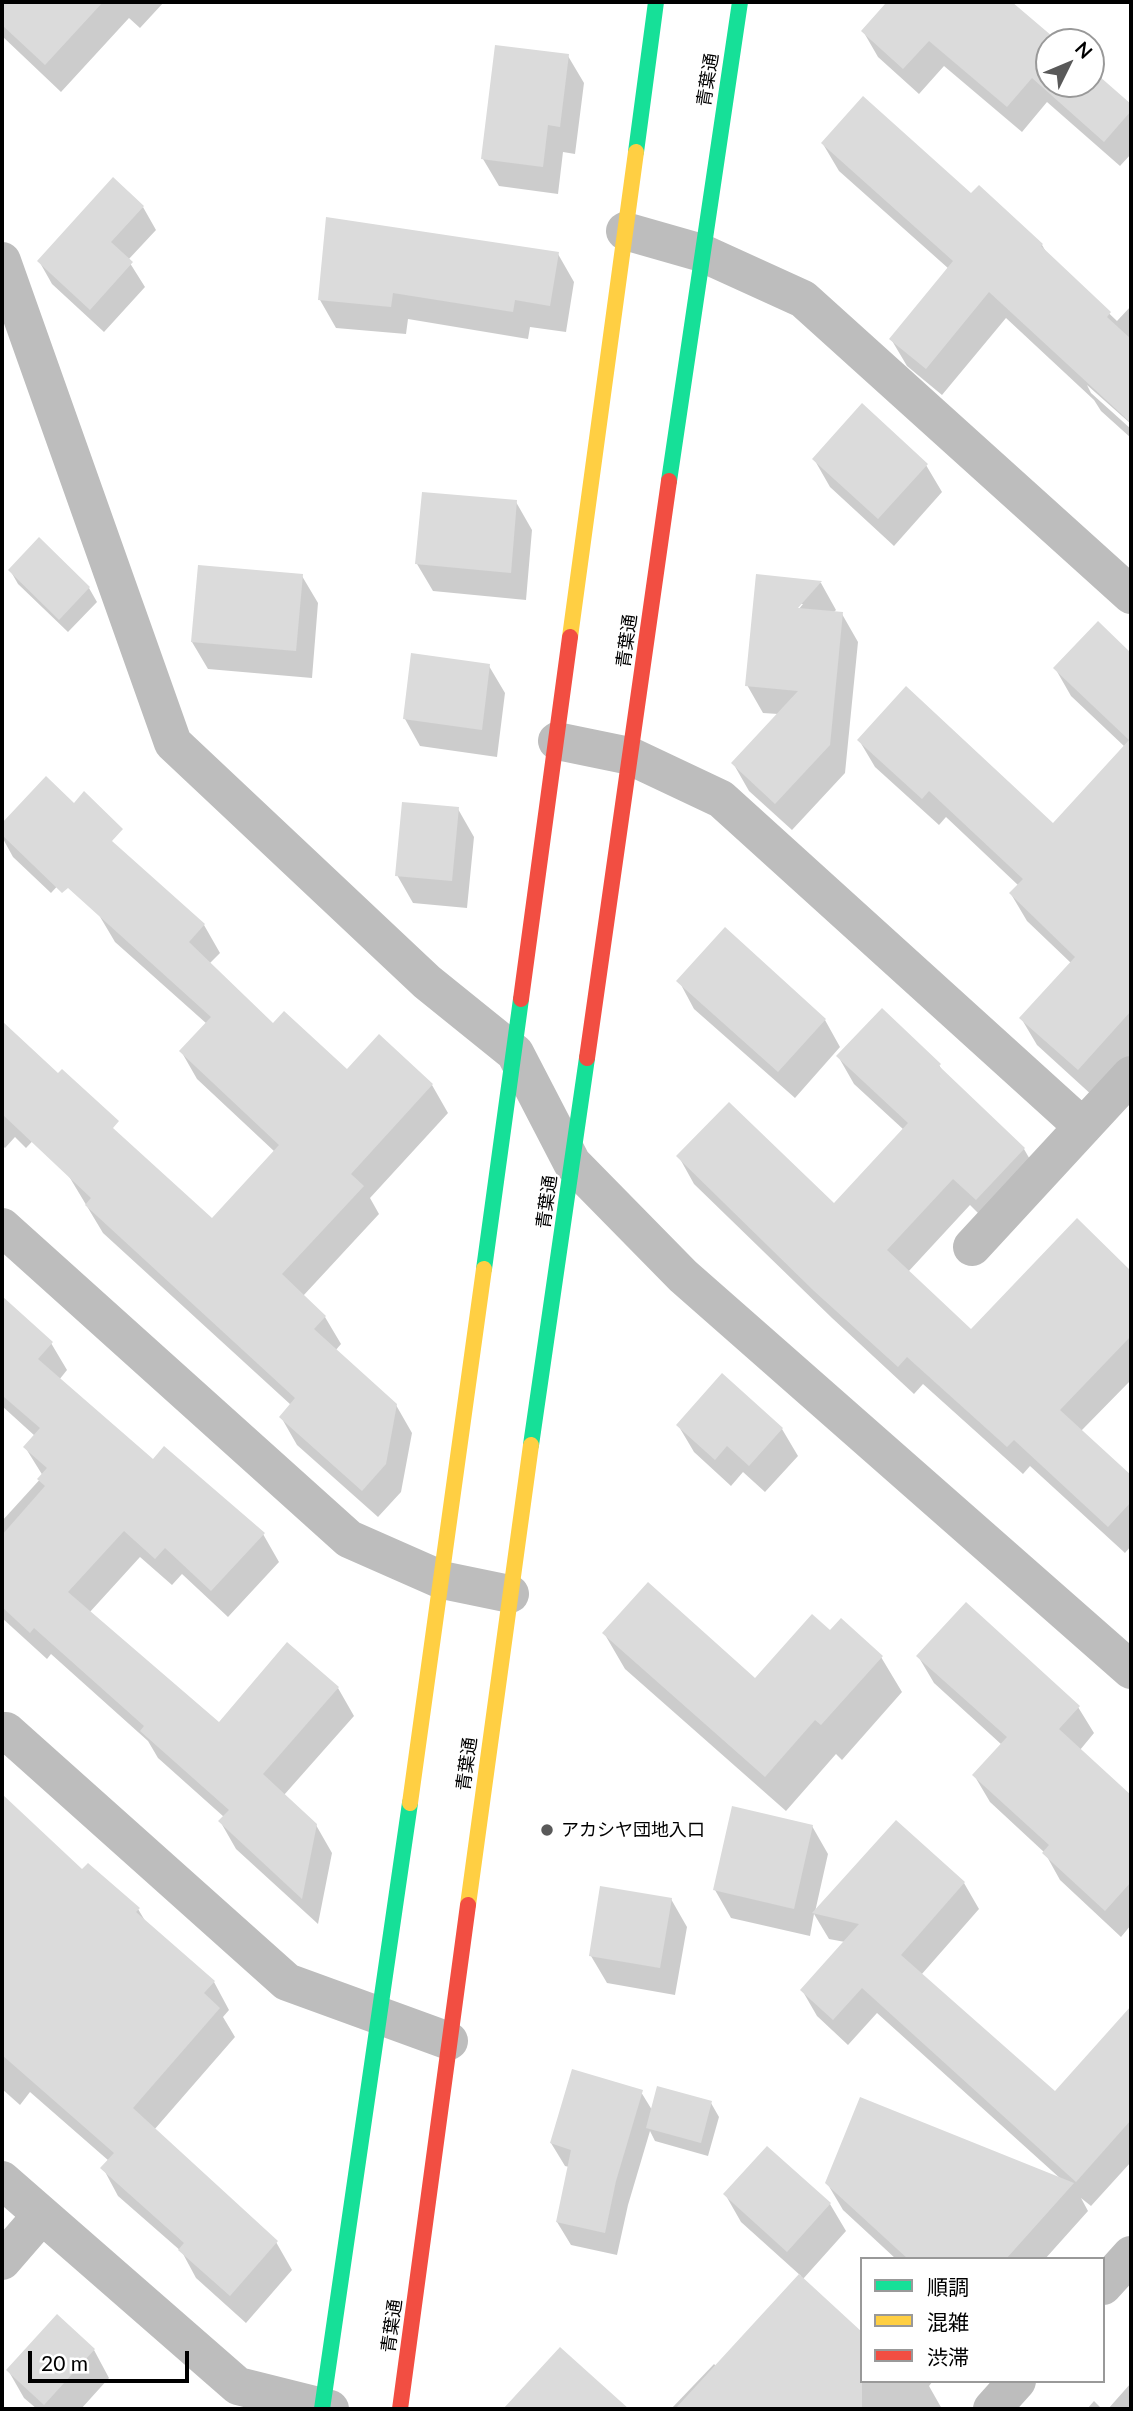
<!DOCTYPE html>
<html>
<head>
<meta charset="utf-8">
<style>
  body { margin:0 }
  #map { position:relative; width:1133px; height:2411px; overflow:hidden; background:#fff; font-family:Lato,"Noto Sans JP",sans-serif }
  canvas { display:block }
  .frame { position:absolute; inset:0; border:4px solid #000; pointer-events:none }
  .legend { position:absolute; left:860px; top:2257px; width:245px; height:126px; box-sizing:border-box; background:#fff; border:2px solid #999; margin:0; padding:9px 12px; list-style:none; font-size:21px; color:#000 }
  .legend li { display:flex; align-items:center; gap:14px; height:35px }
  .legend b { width:35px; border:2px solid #999 }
  .north { position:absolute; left:1035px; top:28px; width:70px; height:70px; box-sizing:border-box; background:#fff; border:2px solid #999; border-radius:50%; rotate:47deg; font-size:19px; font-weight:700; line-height:28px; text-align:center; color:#000 }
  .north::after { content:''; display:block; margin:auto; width:24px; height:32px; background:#595959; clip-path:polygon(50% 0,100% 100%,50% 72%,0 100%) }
  .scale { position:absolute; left:28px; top:2351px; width:161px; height:32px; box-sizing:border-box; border:4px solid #000; border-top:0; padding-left:9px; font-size:21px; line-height:24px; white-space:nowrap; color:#000; -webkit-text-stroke:5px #fff; paint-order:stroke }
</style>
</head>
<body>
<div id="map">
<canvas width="1133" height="2411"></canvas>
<div class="frame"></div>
<ul class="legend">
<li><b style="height:9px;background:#16e098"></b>順調</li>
<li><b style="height:9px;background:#ffcf43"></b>混雑</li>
<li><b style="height:9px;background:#f24e42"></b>渋滞</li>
</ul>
<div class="north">N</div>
<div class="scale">20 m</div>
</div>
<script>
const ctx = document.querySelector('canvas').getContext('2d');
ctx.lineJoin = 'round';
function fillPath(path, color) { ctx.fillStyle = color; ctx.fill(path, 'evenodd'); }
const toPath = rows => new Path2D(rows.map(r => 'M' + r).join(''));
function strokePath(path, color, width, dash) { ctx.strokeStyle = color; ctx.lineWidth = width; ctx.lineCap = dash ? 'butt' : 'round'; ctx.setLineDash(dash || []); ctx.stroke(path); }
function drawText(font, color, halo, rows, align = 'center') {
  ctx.font = font + ' Lato,"Noto Sans JP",sans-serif'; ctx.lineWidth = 5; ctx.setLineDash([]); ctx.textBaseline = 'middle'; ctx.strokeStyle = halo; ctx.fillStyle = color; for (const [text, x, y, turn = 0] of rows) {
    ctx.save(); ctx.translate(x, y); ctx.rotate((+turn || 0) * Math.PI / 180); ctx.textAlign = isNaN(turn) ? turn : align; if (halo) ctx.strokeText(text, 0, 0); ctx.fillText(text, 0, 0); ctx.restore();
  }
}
fillPath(toPath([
  [2,2,164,2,140,28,129,18,61,92,2,36],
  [884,2,1010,2,1056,42,1049,42,1049,84,1091,84,1091,72,1131,106,1131,154,1120,166,1047,102,1022,132,944,66,919,94,878,57,863,31,887,4],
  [568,56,584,83,575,154,563,152,558,194,499,186,483,159],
  [823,144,971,196,1042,245,1048,255,1117,321,1131,306,1131,424,1087,385,1091,393,1131,429,1131,438,1101,411,1094,400,1006,318,942,395,907,366,891,339,949,269,839,171],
  [143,207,156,230,128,260,145,287,104,332,52,284,39,261],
  [558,254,574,282,566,332,530,327,528,339,408,319,406,334,336,328,320,300],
  [814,459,926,465,942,492,894,546,830,487],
  [516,502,532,530,526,600,433,591,417,564],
  [10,570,89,588,97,602,68,632,18,584],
  [302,576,318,603,312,678,208,669,192,642],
  [757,576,821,583,836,610,833,613,842,614,858,642,845,773,792,830,749,791,733,763,778,714,763,713,747,685],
  [799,604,803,604,793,616],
  [1098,623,1131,655,1131,1056,1094,1097,1037,1045,1021,1018,1071,963,1027,921,1011,894,1019,886,946,817,939,825,875,767,859,740,1053,826,1125,747,1071,696,1055,668],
  [489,666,505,693,497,757,420,746,405,719],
  [46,779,99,841,51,893,13,857,2,837,2,825],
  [458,809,474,837,467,908,413,903,397,875],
  [99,915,204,925,220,953,209,964,273,1026,347,1071,379,1036,432,1085,448,1113,370,1198,379,1214,303,1296,325,1317,341,1344,335,1351,396,1405,412,1433,401,1492,378,1517,297,1445,281,1417,291,1405,103,1233,67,1173,212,1220,275,1152,197,1079,181,1051,207,1024,115,942],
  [679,981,825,1020,840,1047,795,1098,694,1009],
  [2,1023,55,1072,71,1100,26,1148,15,1137,5,1148,2,1145],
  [838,1056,939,1065,944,1073,1024,1149,1040,1177,992,1227,970,1205,908,1272,971,1331,1077,1221,1131,1273,1131,1380,1081,1431,1131,1477,1131,1546,1125,1553,1030,1466,1023,1474,923,1384,914,1394,832,1318,694,1184,679,1157,834,1205,904,1130,854,1084],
  [2,1299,51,1343,67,1370,59,1380,153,1461,263,1534,279,1562,228,1617,182,1574,172,1585,140,1557,89,1613,219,1724,338,1688,354,1716,284,1795,316,1825,332,1853,318,1924,236,1849,220,1821,224,1817,158,1758,148,1741,51,1654,47,1659,2,1618,2,1521,43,1476,25,1447,35,1436,2,1406],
  [678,1425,782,1429,798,1456,765,1492,743,1472,731,1486,694,1452],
  [830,1632,881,1657,902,1692,842,1760,836,1754,786,1811,625,1669,604,1633,755,1680],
  [918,1656,1078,1707,1094,1733,1080,1750,1131,1798,1131,1925,1121,1937,1060,1880,1045,1853,990,1802,974,1775,1002,1745,934,1683],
  [9,1803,83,1871,138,1909,147,1924,214,1982,229,2010,223,2017,235,2037,154,2130,276,2242,292,2270,246,2323,196,2278,182,2252,118,2196,103,2168,109,2161,30,2092,20,2105,2,2089,2,1812],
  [812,1826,828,1854,815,1912,964,1883,979,1909,921,1975,1055,2094,1128,2012,1131,2015,1131,2162,1091,2206,1081,2198,1088,2211,1045,2259,896,2259,843,2210,827,2183,1062,2180,877,2013,848,2045,817,2016,802,1990,845,1942,829,1939,814,1914,810,1936,731,1918,715,1890],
  [671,1899,687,1927,675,1995,607,1983,591,1956],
  [641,2092,652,2110,711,2103,719,2117,708,2156,655,2141,650,2131,628,2205,617,2255,571,2245,557,2222,569,2167,565,2166,551,2143],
  [725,2194,830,2204,846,2231,803,2279,862,2381,933,2381,929,2386,942,2409,671,2409,714,2364,717,2367,801,2276,741,2222],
  [94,2350,109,2378,81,2409,37,2409,24,2398,8,2370],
  [1131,2383,1131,2409,1108,2409],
  [1094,2401,1102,2409,1087,2409]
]), '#0003');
fillPath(toPath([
  [2,2,103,2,45,65,2,25],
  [882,2,1012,2,1059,42,1049,42,1049,84,1091,84,1091,69,1131,104,1131,111,1104,142,1032,78,1007,107,929,41,903,69,861,31,885,4],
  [495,45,569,54,560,127,548,125,543,167,481,159],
  [863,96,971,193,979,185,1043,244,1041,246,1111,312,1107,317,1131,339,1131,423,989,292,926,369,889,339,953,261,821,143],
  [113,177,144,206,111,242,133,262,90,310,37,261],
  [326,217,559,252,550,306,515,300,513,312,393,293,391,307,318,300],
  [862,403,928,464,878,519,812,459],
  [422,492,517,500,511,573,415,564],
  [39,537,90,587,59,620,8,570],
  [198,565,303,574,296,651,191,642],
  [756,574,822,581,798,608,843,612,830,745,775,804,731,763,798,691,745,686],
  [1098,621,1131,653,1131,1011,1078,1070,1019,1018,1075,957,1009,893,1023,879,929,791,922,799,857,740,906,686,1053,823,1129,740,1053,668],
  [411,653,490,664,482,730,403,719],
  [46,776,74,803,84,791,123,829,112,841,205,924,189,942,273,1023,284,1011,347,1069,379,1034,433,1084,351,1174,364,1186,282,1274,326,1316,314,1329,397,1404,386,1464,362,1491,279,1417,295,1398,85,1205,91,1198,2,1114,2,1021,58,1073,62,1069,119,1121,113,1128,212,1218,279,1145,179,1051,211,1017,68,888,62,893,2,835,2,823],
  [402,802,459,807,452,881,395,876],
  [725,927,826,1019,778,1072,676,981],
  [882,1008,941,1064,939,1066,1025,1148,976,1200,953,1179,887,1250,971,1329,1077,1218,1131,1271,1131,1336,1060,1410,1131,1475,1131,1502,1108,1527,1014,1440,1007,1447,907,1357,898,1367,814,1291,676,1156,729,1102,834,1203,908,1123,836,1056],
  [2,1296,53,1342,38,1359,153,1459,164,1446,265,1533,211,1591,165,1548,155,1559,124,1531,68,1592,219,1722,287,1642,339,1687,263,1774,317,1824,302,1899,218,1821,229,1810,140,1731,144,1726,34,1628,30,1633,2,1607,2,1535,45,1486,37,1479,47,1468,23,1447,40,1428,4,1397,2,1400],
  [722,1373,783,1428,749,1466,727,1446,715,1460,676,1425],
  [648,1582,755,1678,812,1614,830,1630,841,1618,883,1656,821,1725,815,1720,765,1777,602,1633],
  [966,1602,1080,1706,1059,1729,1131,1795,1131,1882,1105,1911,1042,1853,1049,1845,972,1775,1007,1737,916,1656],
  [2,1794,82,1869,88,1863,140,1908,136,1912,215,1981,204,1993,220,2008,133,2108,278,2241,230,2296,178,2250,184,2243,100,2168,114,2153,2,2055],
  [732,1806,813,1825,794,1909,713,1890],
  [896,1820,965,1882,901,1955,1055,2091,1131,2006,1131,2120,1076,2182,862,1988,833,2020,800,1990,859,1924,812,1913],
  [600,1886,672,1898,660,1968,589,1956],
  [572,2069,643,2090,616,2181,605,2233,556,2222,571,2150,550,2143],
  [657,2086,712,2101,701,2143,646,2128],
  [860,2097,1074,2183,1006,2259,908,2259,825,2183],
  [767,2146,831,2203,787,2252,723,2194],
  [799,2274,862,2332,862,2409,675,2409],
  [57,2314,95,2349,44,2405,6,2370],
  [560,2347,629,2409,503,2409]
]), '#dbdbdb');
strokePath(toPath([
  [625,231,702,253,803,299,1131,595],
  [2,261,173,743,427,982,515,1053,572,1163,683,1276,1131,1670],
  [557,741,630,756,721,799,1083,1127],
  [2,1227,349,1539,442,1580,510,1594],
  [972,1247,1131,1075],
  [2,1736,6,1731,287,1982,449,2041],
  [2,2180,238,2386,330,2409],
  [2,2261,41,2216],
  [1103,2286,1131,2255],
  [992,2409,1017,2381]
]), '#bdbdbd', 38);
strokePath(toPath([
  [636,152,656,2],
  [669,481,740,2],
  [484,1269,521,999],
  [531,1445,587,1058],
  [322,2409,410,1803]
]), '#16e098', 16);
strokePath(toPath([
  [570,637,636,152],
  [410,1803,484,1269],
  [468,1905,531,1445]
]), '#ffcf43', 16);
strokePath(toPath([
  [521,999,570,637],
  [587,1058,669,481],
  [400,2409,468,1905]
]), '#f24e42', 16);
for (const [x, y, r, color] of [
  [547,1830,7,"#595959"]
]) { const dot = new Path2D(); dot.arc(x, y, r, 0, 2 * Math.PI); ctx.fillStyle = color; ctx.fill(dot); strokePath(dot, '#fff', 2.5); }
drawText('18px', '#000', '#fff', [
  ["青葉通",708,80,-81],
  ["青葉通",627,641,-82],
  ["青葉通",547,1202,-82],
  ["青葉通",467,1764,-82],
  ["青葉通",392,2326,-82]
]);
drawText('18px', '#000', '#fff', [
  ["アカシヤ団地入口",561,1830]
], 'left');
</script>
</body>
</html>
